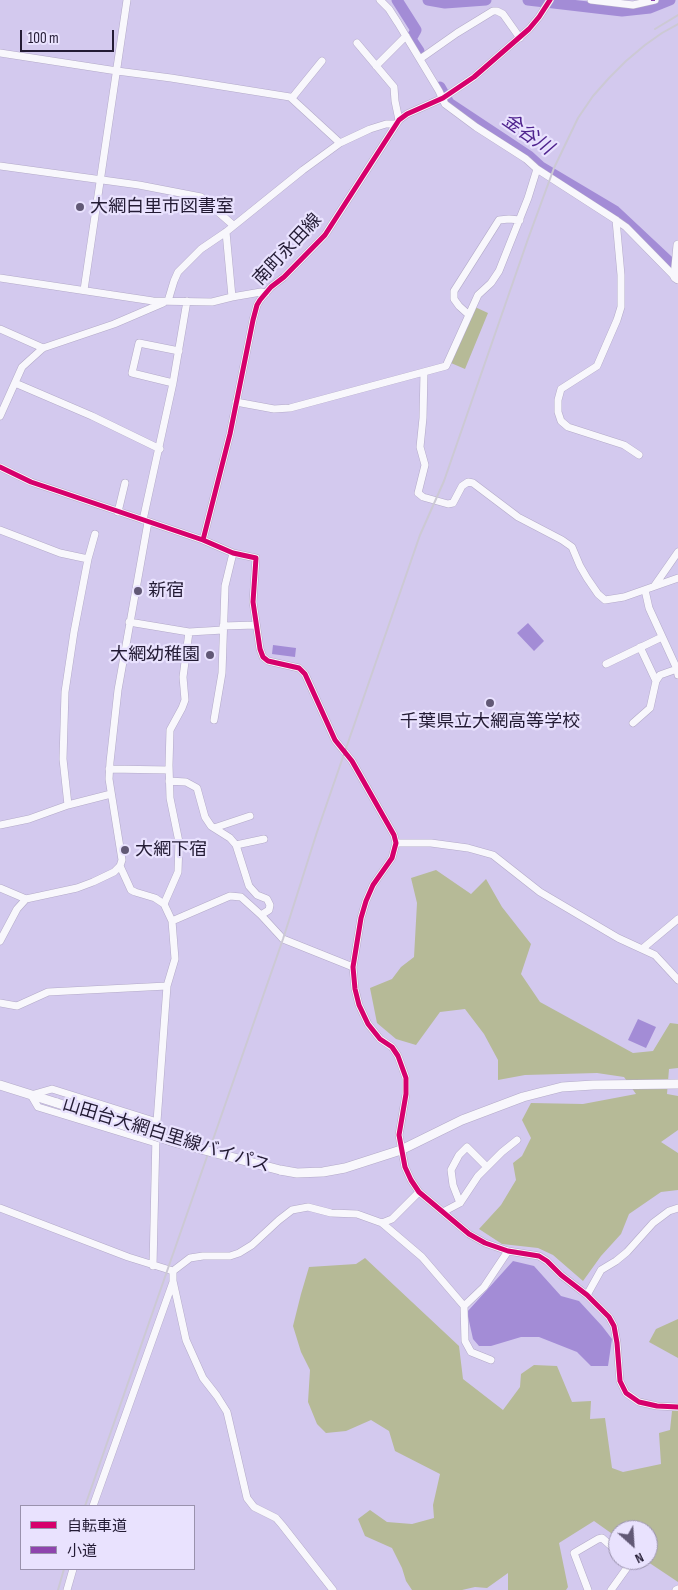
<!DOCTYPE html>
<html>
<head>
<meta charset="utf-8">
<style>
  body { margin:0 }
  #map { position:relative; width:678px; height:1590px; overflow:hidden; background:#d3c9ee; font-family:"Sofia Sans Condensed","Noto Sans JP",sans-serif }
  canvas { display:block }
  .legend { position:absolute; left:20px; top:1505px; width:175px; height:65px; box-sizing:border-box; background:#e9e2fe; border:1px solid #9a92ad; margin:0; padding:6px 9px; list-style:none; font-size:15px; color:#231b34 }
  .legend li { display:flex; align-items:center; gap:10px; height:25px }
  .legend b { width:25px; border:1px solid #9a92ad }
  .north { position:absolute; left:608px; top:1520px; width:50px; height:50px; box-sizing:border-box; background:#e9e2fe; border:1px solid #9a92ad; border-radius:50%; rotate:154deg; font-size:14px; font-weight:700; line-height:20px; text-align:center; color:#231b34 }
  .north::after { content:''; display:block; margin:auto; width:18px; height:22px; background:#615875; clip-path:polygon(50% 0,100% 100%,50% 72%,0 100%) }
  .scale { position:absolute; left:20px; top:30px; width:94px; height:22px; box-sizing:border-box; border:2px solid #231b34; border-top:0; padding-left:6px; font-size:15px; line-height:18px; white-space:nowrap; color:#231b34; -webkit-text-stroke:4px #e9e2fe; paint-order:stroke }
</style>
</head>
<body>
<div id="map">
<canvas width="678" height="1590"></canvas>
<ul class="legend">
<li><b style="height:6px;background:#d6006c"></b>自転車道</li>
<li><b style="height:6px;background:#8e44ad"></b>小道</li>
</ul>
<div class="north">N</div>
<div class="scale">100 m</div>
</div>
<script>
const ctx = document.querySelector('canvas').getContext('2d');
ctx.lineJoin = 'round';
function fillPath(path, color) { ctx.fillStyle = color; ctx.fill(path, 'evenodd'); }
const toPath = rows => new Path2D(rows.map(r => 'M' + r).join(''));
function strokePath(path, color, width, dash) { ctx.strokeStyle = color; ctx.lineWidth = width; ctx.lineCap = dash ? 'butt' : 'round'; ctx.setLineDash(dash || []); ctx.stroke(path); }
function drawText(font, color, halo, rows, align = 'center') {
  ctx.font = font + ' "Sofia Sans Condensed","Noto Sans JP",sans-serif'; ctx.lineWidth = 4.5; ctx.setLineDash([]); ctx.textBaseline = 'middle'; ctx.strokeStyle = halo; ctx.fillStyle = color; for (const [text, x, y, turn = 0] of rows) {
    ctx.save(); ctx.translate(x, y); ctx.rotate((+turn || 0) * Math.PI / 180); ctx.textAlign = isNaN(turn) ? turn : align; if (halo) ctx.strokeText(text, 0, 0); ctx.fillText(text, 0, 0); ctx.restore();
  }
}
fillPath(toPath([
  [475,307,488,313,465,369,451,363],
  [436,870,471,894,486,879,502,907,531,944,521,974,540,1002,633,1053,653,1051,670,1023,678,1024,678,1068,669,1069,667,1094,678,1096,678,1130,661,1142,678,1153,678,1190,661,1192,629,1214,621,1234,601,1256,583,1281,553,1255,538,1248,502,1244,479,1229,501,1205,516,1180,513,1163,522,1156,531,1138,522,1120,531,1103,583,1104,636,1094,624,1077,597,1073,525,1075,498,1080,498,1060,484,1034,465,1009,440,1012,416,1045,396,1039,377,1023,370,988,392,979,401,967,414,957,417,903,411,878],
  [365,1258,459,1346,463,1379,503,1410,520,1387,521,1374,534,1365,557,1366,572,1402,591,1401,590,1419,605,1418,612,1468,623,1472,661,1464,659,1433,670,1430,672,1411,678,1411,678,1582,645,1560,648,1560,648,1530,618,1530,618,1538,594,1521,559,1543,568,1587,566,1590,508,1590,508,1573,487,1588,475,1587,462,1590,412,1590,406,1581,402,1568,392,1548,365,1536,358,1519,370,1510,387,1522,412,1524,434,1518,433,1505,440,1474,395,1451,389,1431,371,1420,346,1431,326,1433,317,1424,308,1402,310,1370,301,1352,293,1326,301,1294,309,1267,356,1264],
  [678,1319,678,1358,649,1342,656,1329]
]), '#b6ba97');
fillPath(toPath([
  [528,623,544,641,534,651,517,633],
  [273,645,296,648,295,657,272,654],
  [638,1019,656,1027,646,1048,628,1040],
  [513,1261,534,1266,561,1296,579,1301,602,1326,612,1339,608,1366,591,1366,577,1352,539,1337,521,1337,491,1346,479,1346,473,1339,467,1312]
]), '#a38cd6');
strokePath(toPath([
  [397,0,416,30,411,39,419,51],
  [428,0,445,3,486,0],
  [528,0,622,11,650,8,670,0],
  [440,87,449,103,529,156,541,167,615,211,678,270]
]), '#a38cd6', 11);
const minor = toPath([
  [380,0,389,9,398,23,439,91,445,104,476,127,526,159,537,169,616,220,626,227,675,277],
  [591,0,633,5,655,0],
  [357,43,394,87,395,101,399,120],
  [0,53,117,71,171,78,290,97,340,143],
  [420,59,457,33,493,11,497,11,503,14,520,38],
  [376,66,406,36],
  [292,98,322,61],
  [0,166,139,185,201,197,233,225],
  [616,220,621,275,621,307,617,320,597,366,561,389,558,400,558,412,561,421,568,427,624,445,639,455],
  [226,232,232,297],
  [0,278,153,301,212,302,232,297,261,292,266,293],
  [84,290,127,0],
  [168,301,174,281,178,272,201,249,226,232,303,170,340,143,370,129,386,124,396,124],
  [469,315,459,306,454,299,454,291,499,220,509,219,520,220],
  [0,329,43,348],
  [424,372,423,418,420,447,425,465,418,493,423,497,448,504,453,503,462,486,468,482,473,483,518,517,562,540,572,547,580,566,587,578,598,594,605,600,624,597,678,578],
  [15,383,92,416,160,449],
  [173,383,132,373,139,343,179,351],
  [236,402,274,409,290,408,446,366,478,295,491,283,499,271,528,198,537,169],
  [0,416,22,367,43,348,114,324,163,303],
  [0,467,31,482,55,490,203,540,233,553,256,558,253,602,260,649,263,657,268,661,299,668,305,674,335,740,352,761,394,835,396,843,392,858,373,885,366,901,361,918,353,967,355,989,359,1005,368,1024,380,1039,392,1047,398,1056,406,1078,406,1094,399,1135,405,1167,411,1180,419,1192,469,1234,485,1243,508,1251,539,1256,547,1261,561,1275,587,1295,609,1317,614,1326,617,1343,620,1381,626,1393,639,1402,657,1406,678,1407],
  [118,512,125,483],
  [143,520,173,383,187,301],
  [0,530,60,553,88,559],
  [203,540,230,434,253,320,257,305,260,300,271,287,284,277,325,235,399,120,407,114,443,98,474,77,529,29,539,17,550,0],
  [655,585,678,552],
  [645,590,649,608,677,669,678,675],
  [129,622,189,632,223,630],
  [223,626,256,625],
  [640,647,656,681],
  [606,664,662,637],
  [214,720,222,673,225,586,233,553],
  [633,723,650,708,656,681,660,675,677,669],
  [109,769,169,770],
  [169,781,186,782,197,788,205,817,211,826,230,838,236,845,249,886,257,895,267,899,270,905,269,910,261,915],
  [68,805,63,759,65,692,74,632,88,559,95,534],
  [0,825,29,819,68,805,111,794],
  [214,828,250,816],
  [396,843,431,843,468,848,493,855,540,892,618,938,655,955,678,980],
  [236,845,264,839],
  [120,866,131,890,135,892,155,898,164,904,172,921,175,959,167,986,156,1135,153,1266],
  [0,888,26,899],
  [164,904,178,872,179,842,170,798,169,765,170,730,182,708,185,700,183,677,189,632],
  [172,921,230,896,241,897,261,915,283,939,353,967],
  [0,941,17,909,26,899,77,888,93,882,114,872,120,866,122,860,109,779,110,762,118,690,148,522],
  [642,949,678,919],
  [0,1003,17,1006,48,992,167,986],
  [156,1143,38,1107,31,1095,52,1089,157,1122],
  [460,1203,453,1185,451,1170,459,1155,467,1147,487,1167],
  [0,1208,128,1257,173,1271],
  [443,1212,460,1203,478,1176,502,1152,517,1140],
  [382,1223,422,1257,464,1306,465,1341,471,1352,491,1360],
  [173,1271,173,1281,186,1340,203,1378,217,1396,227,1412,247,1498,254,1507,276,1518,282,1525,333,1590],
  [173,1271,190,1258,203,1256,230,1256,239,1253,252,1245,279,1220,292,1210,308,1207,331,1213,357,1214,382,1223,392,1219,419,1192],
  [587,1295,601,1270,616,1261,627,1252,653,1223,669,1211,678,1208],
  [464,1306,484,1287,508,1251],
  [93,1506,173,1282],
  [67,1590,73,1569],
  [588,1590,574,1553,598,1539,602,1538,618,1552],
  [611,1590,629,1565,626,1560],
  [676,1590,678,1589]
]);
const major = toPath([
  [678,245,675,277,678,279],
  [0,1085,57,1103],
  [280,1170,297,1173,323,1172,345,1168,401,1150,462,1120,523,1097,562,1087,593,1085,678,1084]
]);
strokePath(minor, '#b3aac8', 8);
strokePath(major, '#b3aac8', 10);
strokePath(minor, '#f8f7fc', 7);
strokePath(major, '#f8f7fc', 9);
strokePath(toPath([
  [655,29,678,15],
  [85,1506,283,939,317,832,420,535,444,481,528,239,554,168,578,118,593,96,609,78,626,61,645,45,662,33,678,24],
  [58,1590,64,1569]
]), '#ccc9d4', 2);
const majorBridge = toPath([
  [57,1103,174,1142,280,1170]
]);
strokePath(majorBridge, '#b3aac8', 10, []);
strokePath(majorBridge, '#f8f7fc', 9);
strokePath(toPath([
  [653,0,653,1]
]), '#8e44ad', 4, [8, 4]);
strokePath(toPath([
  [0,467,31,482,55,490,203,540,233,553,256,558,253,602,260,649,263,657,268,661,299,668,305,674,335,740,352,761,394,835,396,843,392,858,373,885,366,901,361,918,353,967,355,989,359,1005,368,1024,380,1039,392,1047,398,1056,406,1078,406,1094,399,1135,405,1167,411,1180,419,1192,469,1234,485,1243,508,1251,539,1256,547,1261,561,1275,587,1295,609,1317,614,1326,617,1343,620,1381,626,1393,639,1402,657,1406,678,1407],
  [203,540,230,434,253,320,257,305,260,300,271,287,284,277,325,235,399,120,407,114,443,98,474,77,529,29,539,17,550,0]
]), '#d6006c', 5);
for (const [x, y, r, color] of [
  [80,207,5,"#615875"],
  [138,591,5,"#615875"],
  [210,655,5,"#615875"],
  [490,703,5,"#615875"],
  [125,850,5,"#615875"]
]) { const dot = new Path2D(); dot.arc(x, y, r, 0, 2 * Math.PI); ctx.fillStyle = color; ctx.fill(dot); strokePath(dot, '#e9e2fe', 2); }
drawText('18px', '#231b34', '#e9e2fe', [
  ["大網白里市図書室",90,207],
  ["新宿",148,591],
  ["大網幼稚園",200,655,"right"],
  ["千葉県立大網高等学校",490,722,"center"],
  ["大網下宿",135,850]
], 'left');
drawText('18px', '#231b34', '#e9e2fe', [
  ["南町永田線",288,250,-47],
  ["山田台大網白里線バイパス",166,1136,17]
]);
drawText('italic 19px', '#4f238e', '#e9e2fe', [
  ["金谷川",527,135,35]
]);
</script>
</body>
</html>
